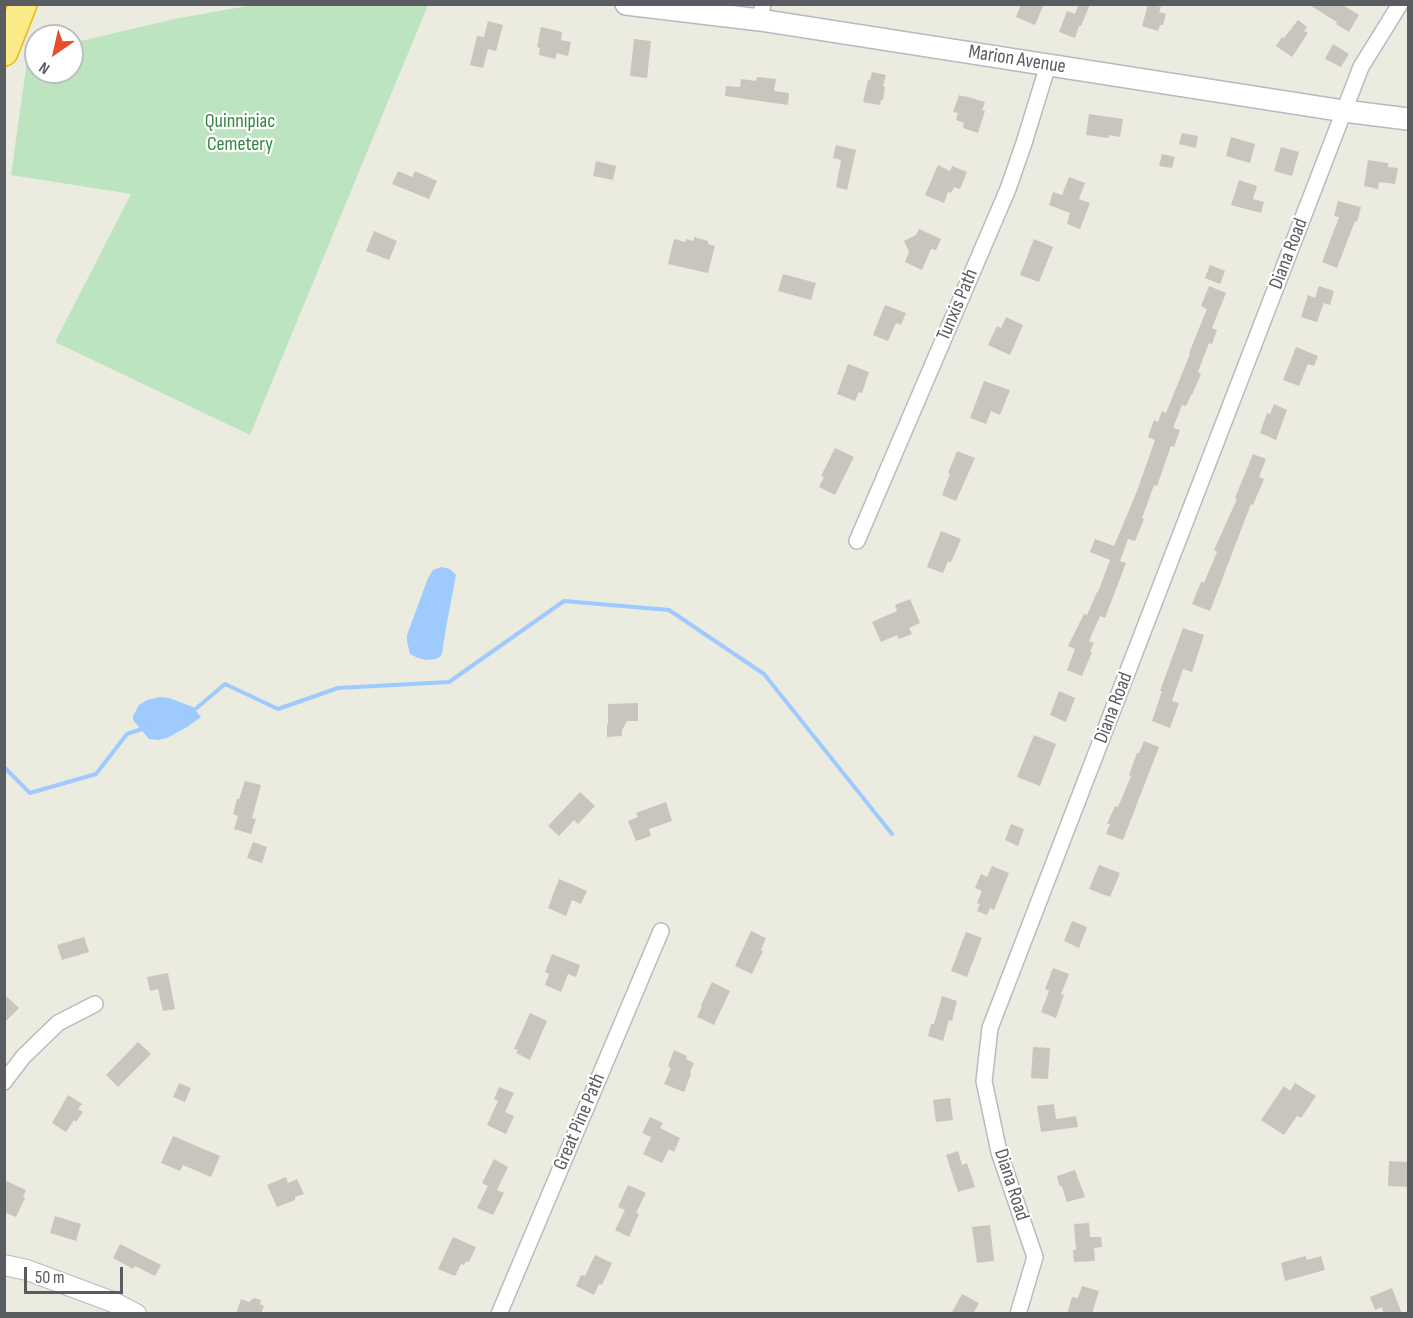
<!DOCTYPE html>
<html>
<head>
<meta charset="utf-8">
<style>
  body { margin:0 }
  #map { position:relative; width:1413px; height:1318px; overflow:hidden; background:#ecebe0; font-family:"Sofia Sans Condensed",sans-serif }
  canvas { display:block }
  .frame { position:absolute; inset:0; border:6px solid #595c61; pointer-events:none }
  .north { position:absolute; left:24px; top:24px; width:60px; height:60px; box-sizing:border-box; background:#fff; border:2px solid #bdbec0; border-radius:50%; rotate:214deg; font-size:16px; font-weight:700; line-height:24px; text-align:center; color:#595c61 }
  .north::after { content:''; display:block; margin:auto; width:21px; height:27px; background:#e64e2c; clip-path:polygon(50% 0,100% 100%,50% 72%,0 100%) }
  .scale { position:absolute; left:24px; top:1267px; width:99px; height:27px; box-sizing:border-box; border:3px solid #595c61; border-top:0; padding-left:8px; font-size:18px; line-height:21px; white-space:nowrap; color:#595c61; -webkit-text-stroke:4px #fff; paint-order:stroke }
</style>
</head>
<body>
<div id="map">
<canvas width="1413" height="1318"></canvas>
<div class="frame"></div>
<div class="north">N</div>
<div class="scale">50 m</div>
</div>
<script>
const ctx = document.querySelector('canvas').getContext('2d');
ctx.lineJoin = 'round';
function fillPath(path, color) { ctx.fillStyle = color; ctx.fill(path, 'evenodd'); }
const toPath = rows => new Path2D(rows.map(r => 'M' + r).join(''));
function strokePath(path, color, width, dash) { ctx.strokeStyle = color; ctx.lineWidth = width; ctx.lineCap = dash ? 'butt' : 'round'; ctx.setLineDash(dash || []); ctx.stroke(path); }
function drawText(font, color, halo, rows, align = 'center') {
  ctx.font = font + ' "Sofia Sans Condensed",sans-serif'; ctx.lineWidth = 4.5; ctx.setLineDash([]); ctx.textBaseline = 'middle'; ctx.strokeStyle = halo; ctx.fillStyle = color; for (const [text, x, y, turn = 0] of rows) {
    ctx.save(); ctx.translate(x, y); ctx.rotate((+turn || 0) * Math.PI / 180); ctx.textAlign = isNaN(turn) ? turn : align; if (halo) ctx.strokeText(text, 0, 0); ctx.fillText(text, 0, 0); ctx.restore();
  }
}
fillPath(toPath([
  [259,4,428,5,250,435,55,342,131,194,11,175,28,54,36,52,36,72,72,72,72,43,179,18]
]), '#bde4c1');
fillPath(toPath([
  [441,567,450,569,456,575,446,628,442,653,440,657,435,659,426,660,418,658,410,654,407,641,407,635,428,578,433,570],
  [160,697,169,698,193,707,201,717,187,727,167,738,158,740,149,739,133,720,133,716,139,705,147,700]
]), '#9fcafe');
strokePath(toPath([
  [192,712,225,684,278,709,338,688,449,682,564,601,669,610,764,674,892,834],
  [4,767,30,793,96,774,127,734,145,728]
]), '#9fcafe', 4);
fillPath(toPath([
  [1021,4,1044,4,1035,25,1016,17],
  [1079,4,1090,4,1081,26,1079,26,1075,38,1059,32,1067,11,1075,14],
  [1148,4,1161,7,1159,12,1166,14,1163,25,1160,25,1158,31,1142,26],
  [1308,4,1341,4,1359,15,1349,32,1336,24,1337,22],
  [1298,20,1307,27,1304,31,1308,33,1292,57,1276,46,1282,37,1284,38],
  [488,21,503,25,496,51,488,49,483,68,470,65,477,36,484,37],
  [541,27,562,32,561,40,571,42,568,56,557,53,555,59,539,55,540,48,537,47],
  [634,39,651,41,647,78,630,76],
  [1333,44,1349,54,1341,67,1325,59],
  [872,72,886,75,883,86,885,87,883,100,881,100,880,105,863,102,868,80,870,80],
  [757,77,776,79,774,91,789,93,788,105,725,96,726,86,740,87,741,79,756,81],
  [959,95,965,97,965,96,985,102,982,110,985,111,978,133,963,128,964,123,956,120,958,113,953,112],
  [1089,114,1123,119,1120,137,1109,135,1109,138,1086,135],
  [1182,133,1198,136,1196,148,1179,144],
  [1231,137,1255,144,1250,163,1226,156],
  [836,145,856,150,847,190,836,187,841,160,833,158],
  [1281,147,1299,152,1292,176,1274,171],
  [1162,154,1175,157,1172,168,1159,166],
  [1368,160,1388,163,1388,167,1398,168,1395,184,1379,182,1378,189,1364,186],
  [596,161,616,166,613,180,593,176],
  [938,165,950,171,952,166,967,172,960,189,954,187,951,193,948,192,944,203,925,195],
  [398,171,412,177,415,171,437,181,429,199,392,184],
  [1069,177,1085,183,1079,199,1090,203,1080,229,1067,224,1070,213,1049,205,1053,192,1062,195],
  [1239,180,1257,186,1253,199,1264,202,1261,213,1231,205],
  [1338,201,1361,207,1357,222,1355,221,1337,268,1322,262,1339,217,1334,216],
  [919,229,941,239,936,250,931,249,922,270,905,262,909,252,904,241,916,235],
  [374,231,397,241,389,260,366,251],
  [694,237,708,241,708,244,715,246,708,273,668,264,674,239,685,242,686,239,694,241],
  [1034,239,1053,247,1039,282,1020,275],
  [1210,265,1225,271,1220,284,1205,278],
  [783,274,816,283,811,300,778,291],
  [1209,286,1226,293,1212,328,1217,330,1212,344,1209,343,1198,372,1201,374,1192,395,1191,395,1186,406,1182,405,1173,428,1180,430,1174,447,1171,446,1157,486,1154,485,1142,518,1144,519,1135,541,1128,539,1120,561,1126,563,1105,618,1100,616,1089,641,1094,643,1090,651,1092,652,1082,676,1067,670,1075,649,1068,646,1084,614,1087,615,1097,592,1098,592,1110,560,1090,552,1095,539,1114,546,1137,491,1155,440,1148,437,1154,420,1158,422,1162,411,1166,413,1190,354,1189,353,1207,309,1201,306],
  [1319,286,1334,291,1330,305,1324,303,1317,322,1301,317,1308,295,1315,298],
  [885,305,906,313,901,325,896,323,888,341,873,335],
  [1006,317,1023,325,1010,355,988,345,997,326,1001,328],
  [1296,347,1318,356,1314,366,1308,364,1299,386,1283,380],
  [848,364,869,372,862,393,859,392,855,401,837,394],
  [984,381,1010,390,1000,415,991,411,986,424,970,418],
  [1274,404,1287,410,1276,440,1260,433,1267,413,1270,414],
  [835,448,854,457,835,495,819,487,824,477,821,476],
  [957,451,975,458,956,501,942,495,950,474,948,473],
  [1253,454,1266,459,1259,477,1264,479,1253,505,1251,504,1210,611,1192,604,1201,582,1204,583,1217,552,1214,550,1237,499,1235,498],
  [941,531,961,539,951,562,948,561,943,573,927,567],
  [910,599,920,623,909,628,912,634,899,639,897,635,881,642,872,622,897,611,895,605],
  [1183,628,1204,635,1192,672,1183,669,1172,701,1179,703,1170,728,1152,721,1162,691,1160,691],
  [1059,691,1075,698,1066,722,1050,715],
  [638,703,638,721,627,721,622,730,622,736,607,737,607,724,608,724,608,704],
  [1034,735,1056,744,1040,786,1017,777],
  [1144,741,1159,747,1123,840,1106,834,1110,824,1107,824,1115,806,1118,807,1131,776,1129,775,1137,753,1139,753],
  [245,781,261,785,252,818,256,819,251,834,234,829,238,816,233,814,237,799,239,799],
  [580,792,595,806,578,824,574,820,559,836,548,826],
  [666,802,672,821,649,829,651,836,636,841,628,821,638,817,636,813],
  [1011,824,1024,829,1018,846,1005,840],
  [253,842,267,847,262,863,247,858],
  [1099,865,1120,873,1110,897,1089,889],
  [992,866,1009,873,994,910,990,908,987,915,977,911,980,904,977,903,982,891,975,888,981,874,987,877],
  [559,879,587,891,581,904,572,900,566,916,548,908],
  [1072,921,1087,927,1079,948,1064,941],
  [751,931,766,938,761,950,763,951,752,974,735,966],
  [966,932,982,938,967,977,951,971],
  [84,937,89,952,62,960,57,945],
  [552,954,580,965,576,977,568,974,561,992,545,985,549,974,545,972],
  [1053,968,1069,974,1061,994,1064,995,1056,1018,1041,1012,1049,991,1045,989],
  [168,973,175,1009,163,1011,158,989,150,991,147,977],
  [712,982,730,991,714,1025,697,1017,702,1006,701,1005],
  [4,994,19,1008,4,1023],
  [942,996,957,1001,952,1021,949,1020,943,1041,928,1036,931,1024,934,1024],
  [530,1013,547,1021,530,1060,516,1053,518,1050,514,1049],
  [138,1042,151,1054,118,1087,106,1075],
  [1033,1047,1050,1048,1048,1079,1031,1078],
  [674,1050,687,1056,686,1059,694,1063,690,1072,691,1074,684,1092,664,1084,671,1068,668,1066],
  [179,1083,191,1088,185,1102,173,1097],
  [1295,1083,1316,1096,1301,1118,1297,1116,1284,1135,1261,1120,1284,1086,1290,1091],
  [499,1087,514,1093,505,1112,514,1116,506,1134,487,1125,498,1101,494,1099],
  [68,1095,82,1104,78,1109,83,1112,76,1122,74,1120,66,1132,52,1123],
  [950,1098,953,1120,936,1122,933,1100],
  [1054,1104,1056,1119,1076,1116,1078,1127,1041,1132,1037,1106],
  [650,1117,663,1123,660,1128,680,1138,674,1152,669,1149,662,1163,643,1154,651,1137,642,1133],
  [173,1136,220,1156,211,1177,183,1165,180,1171,161,1163],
  [958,1151,962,1165,967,1163,975,1187,958,1192,946,1155],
  [494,1159,508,1167,497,1190,504,1193,493,1215,477,1208,488,1186,482,1183],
  [1389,1161,1408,1162,1408,1187,1388,1186],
  [1075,1170,1085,1197,1067,1202,1062,1187,1059,1185,1057,1176],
  [286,1177,288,1183,297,1179,304,1194,295,1197,295,1200,277,1207,267,1185],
  [4,1180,26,1190,23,1197,25,1198,16,1217,4,1212],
  [628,1185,646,1193,636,1213,639,1214,629,1237,615,1230,625,1210,618,1207],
  [55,1216,81,1224,76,1241,50,1233],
  [1089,1223,1090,1237,1101,1237,1102,1247,1094,1248,1095,1261,1074,1262,1073,1250,1076,1250,1074,1224],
  [990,1225,994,1261,977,1263,972,1227],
  [453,1237,476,1247,469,1262,466,1261,464,1265,461,1264,455,1276,438,1269],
  [120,1244,161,1265,155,1276,135,1266,133,1269,113,1258],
  [595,1255,612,1263,602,1285,599,1284,594,1295,576,1286,581,1275,585,1276],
  [1305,1256,1307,1260,1321,1256,1325,1270,1285,1281,1281,1263],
  [1082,1286,1099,1291,1092,1314,1067,1314,1072,1297,1078,1298],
  [1392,1288,1402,1314,1384,1314,1382,1307,1375,1310,1370,1297],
  [962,1294,979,1303,973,1314,951,1314],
  [254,1298,261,1300,260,1304,264,1306,261,1314,236,1314,241,1299,249,1302]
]), '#c7c5be');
const minor = toPath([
  [760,20,763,4],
  [857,541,1008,189,1024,143,1048,65],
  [4,1082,23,1057,58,1023,95,1004],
  [499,1314,661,931],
  [1018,1314,1035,1257,999,1152,984,1081,990,1028,1361,67,1400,4]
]);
const tertiary = toPath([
  [4,1265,27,1270,113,1302,136,1314]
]);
const secondary = toPath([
  [626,4,760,20,1344,111,1408,119]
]);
const motorway = toPath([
  [4,52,23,4]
]);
strokePath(minor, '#b8babf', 18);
strokePath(tertiary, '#b8babf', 22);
strokePath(secondary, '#b6b9bf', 24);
strokePath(motorway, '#e9ba03', 30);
strokePath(minor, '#fff', 15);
strokePath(tertiary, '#fff', 20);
strokePath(secondary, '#fff', 21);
strokePath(motorway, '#fbea88', 27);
drawText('20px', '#595c61', '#fff', [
  ["Marion Avenue",1017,60,9],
  ["Diana Road",1289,254,-69],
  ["Tunxis Path",958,305,-67],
  ["Diana Road",1114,708,-69],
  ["Great Pine Path",580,1122,-67],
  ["Diana Road",1011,1185,72]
]);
drawText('20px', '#368441', '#fff', [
  ["Quinnipiac",240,122],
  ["Cemetery",240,145]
]);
</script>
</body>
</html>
